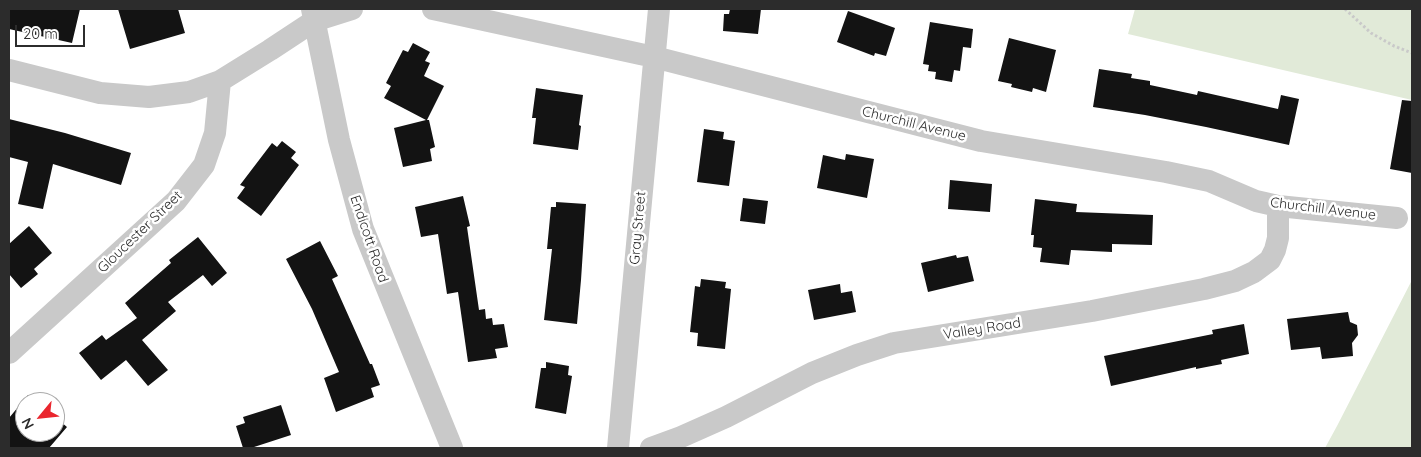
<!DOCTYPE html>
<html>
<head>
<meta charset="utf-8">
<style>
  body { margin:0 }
  #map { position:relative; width:1421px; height:457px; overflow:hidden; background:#fff; font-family:Quicksand,sans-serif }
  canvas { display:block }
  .frame { position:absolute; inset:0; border:10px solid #2c2c2c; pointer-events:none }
  .north { position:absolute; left:15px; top:392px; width:50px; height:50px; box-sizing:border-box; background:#fff; border:1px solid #ababab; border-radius:50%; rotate:242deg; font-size:14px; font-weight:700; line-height:20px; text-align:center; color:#2c2c2c }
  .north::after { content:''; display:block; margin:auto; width:18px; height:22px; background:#ea262e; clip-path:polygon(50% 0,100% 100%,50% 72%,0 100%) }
  .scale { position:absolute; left:15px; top:25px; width:70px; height:22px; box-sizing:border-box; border:2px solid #2c2c2c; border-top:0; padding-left:6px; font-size:15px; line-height:18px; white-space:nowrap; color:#2c2c2c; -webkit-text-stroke:4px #fff; paint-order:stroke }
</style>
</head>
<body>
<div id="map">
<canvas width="1421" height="457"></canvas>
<div class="frame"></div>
<div class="north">N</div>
<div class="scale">20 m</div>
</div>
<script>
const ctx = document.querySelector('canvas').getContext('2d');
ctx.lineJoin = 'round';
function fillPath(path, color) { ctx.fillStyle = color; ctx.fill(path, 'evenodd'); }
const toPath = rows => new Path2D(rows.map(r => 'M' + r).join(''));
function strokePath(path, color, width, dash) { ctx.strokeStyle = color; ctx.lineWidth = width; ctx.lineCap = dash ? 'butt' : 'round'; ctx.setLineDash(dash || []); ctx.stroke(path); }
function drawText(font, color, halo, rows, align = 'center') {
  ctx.font = font + ' Quicksand,sans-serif'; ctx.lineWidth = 5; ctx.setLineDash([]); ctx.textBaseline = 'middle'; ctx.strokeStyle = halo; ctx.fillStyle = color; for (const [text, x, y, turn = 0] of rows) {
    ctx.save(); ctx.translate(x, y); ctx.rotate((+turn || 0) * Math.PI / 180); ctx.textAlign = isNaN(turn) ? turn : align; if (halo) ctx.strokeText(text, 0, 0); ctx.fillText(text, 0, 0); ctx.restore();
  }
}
fillPath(toPath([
  [1135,9,1412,9,1412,100,1128,34],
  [1412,280,1412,448,1325,448,1337,426]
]), '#e1ead8');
fillPath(toPath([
  [9,9,80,9,72,43,9,29],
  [118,9,178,9,185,33,130,49],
  [730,9,761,9,758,34,723,31,724,14,729,14],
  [848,11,895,28,886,56,875,53,874,56,837,42],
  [930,22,973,29,971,48,963,47,960,71,954,70,952,82,935,79,936,72,928,71,929,65,923,64],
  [1009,38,1056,50,1046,92,1033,88,1032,92,1011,87,1012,84,998,81],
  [413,43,430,52,425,61,430,63,424,76,444,86,427,120,429,120,435,147,430,149,432,161,403,167,394,128,426,120,384,98,391,86,386,83,403,50,408,52],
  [1099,69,1132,74,1131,78,1150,81,1150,85,1197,95,1198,91,1278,109,1281,95,1299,99,1289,145,1206,127,1145,115,1093,107],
  [536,88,583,95,579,125,581,126,578,150,533,144,536,118,532,118],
  [1402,100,1412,101,1412,173,1390,169],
  [9,119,65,133,131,153,121,185,53,164,43,209,18,204,28,162,9,157],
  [704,129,724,132,723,139,735,141,729,186,697,182],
  [282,141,296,152,291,158,299,165,261,216,237,198,245,187,240,185,272,143,277,147],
  [846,154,874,159,867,198,817,188,823,155,845,160],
  [950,180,992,184,990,212,948,209],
  [463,196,470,226,467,227,479,310,485,309,486,319,492,318,493,325,504,324,508,347,495,349,497,358,468,362,458,292,447,294,438,234,421,237,415,207],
  [743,198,768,201,765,224,740,221],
  [1035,199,1077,204,1076,212,1153,215,1152,245,1112,244,1112,252,1071,250,1069,265,1040,262,1042,248,1033,247,1034,235,1031,235],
  [556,202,586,204,581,280,577,324,544,320,552,249,547,249,551,207,556,207],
  [29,226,52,253,34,269,38,274,21,288,9,274,9,244],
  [198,237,227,273,212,286,203,275,168,302,176,311,142,340,168,370,148,386,126,360,101,380,79,353,102,335,106,340,137,318,125,303,171,263,169,260],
  [320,241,338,276,332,279,370,364,372,364,380,385,371,388,374,397,336,412,324,378,339,372,312,309,286,259],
  [956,255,957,258,968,256,974,281,928,292,921,263],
  [701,279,726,282,725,288,731,289,725,349,697,346,698,333,690,332,695,286,700,287],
  [840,284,841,293,852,291,856,312,814,320,808,290],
  [1348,312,1350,322,1357,325,1358,335,1352,343,1353,356,1322,359,1320,347,1291,350,1287,319],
  [1244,324,1249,354,1221,360,1222,364,1196,369,1196,367,1111,386,1104,356,1213,334,1212,330],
  [546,362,569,366,568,375,572,376,566,414,535,408,541,368,546,368],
  [28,395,37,402,25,402,25,432,55,432,55,417,67,427,49,448,9,448,9,418],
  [281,405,291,435,251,448,243,448,236,426,245,423,243,417]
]), '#131313');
strokePath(toPath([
  [1345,9,1371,33,1394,46,1412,53]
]), '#c9c9c9', 3, [2.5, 2.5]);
strokePath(toPath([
  [312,9,339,140,363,229,452,448],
  [433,9,654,57,981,141,1166,172,1209,181,1256,201,1278,206,1397,218],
  [9,70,100,93,149,97,189,92,220,81,270,50,314,21,352,9],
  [9,353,176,201,204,165,215,133,220,81],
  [618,448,659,9],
  [651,448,681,437,726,417,812,373,857,355,894,343,1092,311,1204,289,1235,281,1254,272,1270,260,1275,250,1278,238,1278,206]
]), '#c9c9c9', 22);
drawText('14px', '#2c2c2c', '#fff', [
  ["Churchill Avenue",914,124,14],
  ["Churchill Avenue",1323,209,7],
  ["Gray Street",638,228,-85],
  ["Gloucester Street",140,232,-44],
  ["Endicott Road",369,239,71],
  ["Valley Road",982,329,-9]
]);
</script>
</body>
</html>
